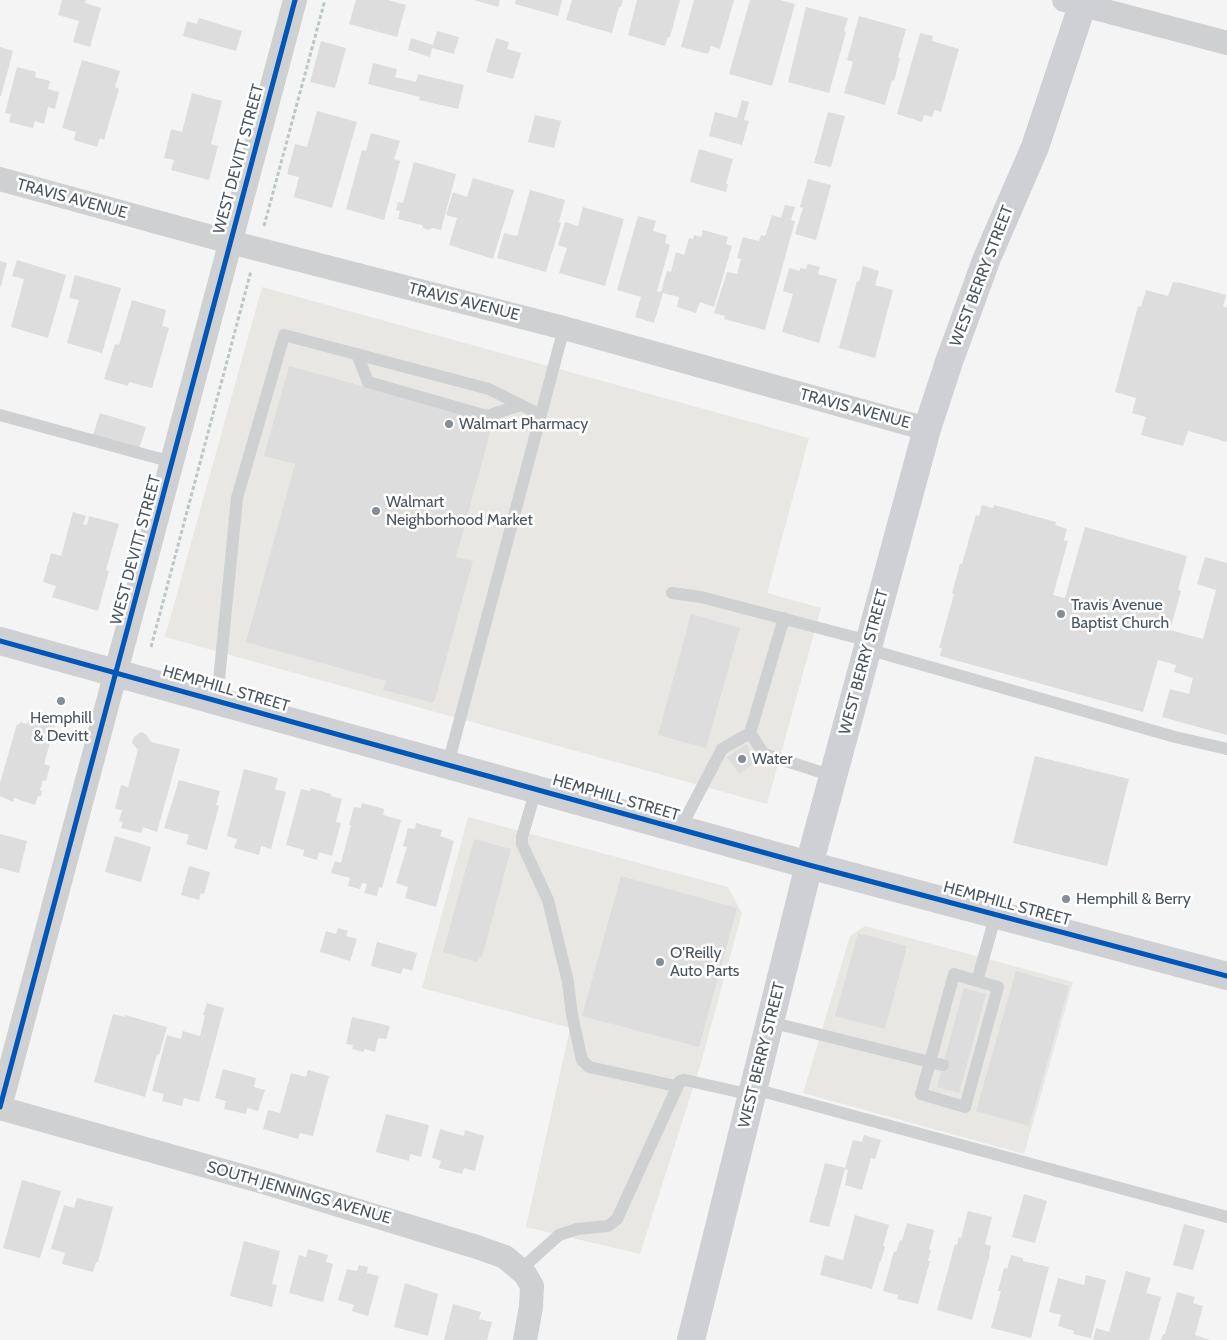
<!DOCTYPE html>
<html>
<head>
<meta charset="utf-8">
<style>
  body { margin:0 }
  canvas { display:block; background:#f4f4f4 }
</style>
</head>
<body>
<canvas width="1227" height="1340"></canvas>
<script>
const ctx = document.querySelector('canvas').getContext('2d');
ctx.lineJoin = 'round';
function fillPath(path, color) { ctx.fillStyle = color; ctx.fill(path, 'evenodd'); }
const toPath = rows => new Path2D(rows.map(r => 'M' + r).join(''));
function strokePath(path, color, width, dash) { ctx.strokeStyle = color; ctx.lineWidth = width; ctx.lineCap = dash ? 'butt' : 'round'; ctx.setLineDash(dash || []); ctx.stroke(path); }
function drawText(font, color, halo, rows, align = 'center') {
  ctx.font = font + ' Cabin,sans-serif'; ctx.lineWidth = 5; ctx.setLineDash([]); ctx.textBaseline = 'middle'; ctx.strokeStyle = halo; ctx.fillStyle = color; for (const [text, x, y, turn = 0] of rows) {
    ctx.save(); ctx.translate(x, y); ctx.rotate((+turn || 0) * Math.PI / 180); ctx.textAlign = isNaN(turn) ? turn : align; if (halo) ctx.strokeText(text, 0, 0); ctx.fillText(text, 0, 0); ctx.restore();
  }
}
fillPath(toPath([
  [262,287,809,438,767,593,821,608,767,804,165,637],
  [468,817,728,887,742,913,701,1063,640,1254,526,1227,570,1028,422,988],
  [865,926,1073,982,1024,1154,803,1093,850,936]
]), '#e8e7e3');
fillPath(toPath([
  [62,0,86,0,85,3,101,8,90,47,73,42,79,21,58,15],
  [356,0,388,0,406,5,397,37,349,24],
  [474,0,500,0,498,7],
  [516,0,562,0,558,16,515,4],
  [572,0,623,0,621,7,619,7,612,33,566,20],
  [637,0,680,0,670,37,668,37,665,46,628,35],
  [694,0,734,0,720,49,711,46,708,54,681,47],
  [750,0,780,0,795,4,772,86,729,74],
  [806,7,848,18,844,31,846,32,829,93,788,82],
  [859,16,906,29,898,58,900,58,894,81,892,80,885,105,844,93,853,62,847,60],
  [199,18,242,31,236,51,183,36,187,21,197,24],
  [437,31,459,37,454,54,432,48,430,57,408,50,411,38,433,45],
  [920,33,933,36,932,41,959,49,941,112,935,110,932,117,924,115,922,122,897,114],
  [496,38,509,42,507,49,521,53,513,79,486,72],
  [321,41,346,48,335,88,310,82],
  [0,47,13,51,1,96,0,96],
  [82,60,120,71,115,87,119,89,104,140,100,138,97,147,74,140,76,132,62,128],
  [373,63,397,69,395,77,416,82,418,74,464,85,458,109,419,100,420,97,368,84],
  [17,67,36,72,35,77,50,81,48,89,59,92,55,109,48,107,44,124,35,121,33,128,9,122,11,114,5,113],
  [192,93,222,101,211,144,218,146,209,180,171,170,174,160,164,158,171,129,182,132],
  [742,100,749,102,744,120,749,121,742,145,709,136,715,112,737,118],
  [317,111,357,122,332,208,294,197,299,177,287,174,295,144,307,147],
  [828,112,845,116,831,167,814,163],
  [535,115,561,121,554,148,528,142],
  [371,133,400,141,394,159,400,161,384,220,346,209,362,150,366,151],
  [699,149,733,159,726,184,728,184,726,192,690,182],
  [414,162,456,174,441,230,432,228,429,230,423,228,422,225,398,219,400,211,396,210,398,202,403,203],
  [473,178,514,190,493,259,449,245,457,218,446,215,453,192,467,197],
  [808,179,831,185,816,240,795,234,803,208,800,207],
  [530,190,565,200,559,222,561,223,546,272,497,258,504,233,517,236],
  [785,205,795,207,791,220,795,221,765,330,724,319,725,316,714,313,727,272,737,274,741,259,737,258,743,237,759,241,761,235,765,236,772,215,781,218],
  [583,207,624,219,605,286,559,273,567,248,558,245,565,222,578,226],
  [638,216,656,221,653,231,667,235,665,243,670,245,657,291,661,292,667,271,671,272,676,252,684,255,689,238,693,239,694,235,701,237,703,230,728,237,726,244,732,246,714,307,700,302,696,313,677,307,679,297,663,293,654,323,635,317,641,297,617,290],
  [17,260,66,275,48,338,11,327,24,279,12,276],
  [0,261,7,263,1,286,0,286],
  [808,264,820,267,818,274,837,279,819,343,782,332,793,294,783,291,789,268,800,271,800,268,806,269],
  [863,266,879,271,875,285,893,290,875,358,839,348,857,281,859,282],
  [75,275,121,288,102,353,67,343,79,300,69,298],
  [1173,282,1178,283,1178,282,1226,295,1223,306,1227,308,1227,442,1188,431,1183,446,1141,435,1146,417,1132,413,1136,398,1115,392,1138,306,1141,307,1146,290,1168,296],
  [132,300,166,310,162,326,169,328,152,388,129,382,128,386,104,379,115,344,119,345],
  [289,366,493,422,456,557,473,561,434,703,383,690,386,681,246,642,295,464,264,456],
  [100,413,146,427,139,449,93,435],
  [982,505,993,508,994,505,1056,522,1055,525,1067,529,1064,540,1068,541,1053,595,1065,598,1085,527,1187,556,1178,590,1181,591,1170,630,1203,639,1216,590,1197,584,1205,557,1227,563,1227,735,1162,717,1170,689,1189,694,1193,678,1174,672,1176,665,1158,660,1143,712,940,656,942,648,939,648,954,594,952,593,960,564,962,564,976,515,979,516],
  [73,512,86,516,83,524,87,525,89,516,119,524,106,570,109,571,98,611,52,597,56,586,43,582,51,553,61,556],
  [691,614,740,628,706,748,658,735],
  [29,718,55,725,44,764,50,766,46,781,43,780,40,790,42,791,41,796,38,796,35,805,14,798,13,802,0,796,0,783,17,724,19,725,20,722,27,724],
  [141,732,146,734,151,742,180,749,157,832,143,827,141,833,121,828,123,822,119,821,122,810,115,809,121,785,128,787,138,750,132,743,134,737],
  [746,744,757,761,739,774,727,757],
  [1035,756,1129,779,1107,866,1013,843],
  [244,769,278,778,275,789,286,792,271,849,261,846,259,855,234,848,237,839,227,836],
  [179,780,220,791,216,805,219,806,207,850,186,844,189,835,164,828],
  [311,788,331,794,331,796,342,799,336,822,341,823,332,856,319,852,317,860,303,856,304,850,286,845,301,789,310,791],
  [362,803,384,809,383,815,401,820,382,888,379,887,377,896,364,893,367,884,362,883,360,889,348,886,350,878,331,873,335,861,341,863,351,825,349,825,354,807,361,808],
  [416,823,442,830,440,836,454,841,436,907,405,898,408,887,396,883,407,847,403,846,408,828,415,829],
  [0,834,27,841,19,873,0,868],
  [115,836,151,847,141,882,105,872],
  [474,839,511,849,482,957,479,957,477,962,443,952],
  [189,866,210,872,204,894,201,893,199,900,181,895],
  [621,876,737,908,699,1047,582,1016],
  [338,928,348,931,346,936,357,939,350,961,320,952,326,931,336,934],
  [858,933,907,946,885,1029,835,1016],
  [377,942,417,953,412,971,403,968,401,974,371,966],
  [1016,971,1069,986,1029,1126,976,1111],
  [964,988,986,994,959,1093,937,1087],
  [207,1003,224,1008,199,1102,184,1098,182,1106,162,1101,164,1094,152,1091,167,1035,181,1039,183,1031,200,1036,205,1015,203,1015],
  [113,1014,125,1017,125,1015,167,1027,159,1055,157,1054,145,1097,94,1082],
  [352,1017,390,1026,386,1039,378,1038,375,1052,364,1049,364,1052,352,1049,353,1045,346,1044],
  [223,1069,256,1078,254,1087,265,1090,258,1111,247,1108,246,1114,224,1109,226,1101,215,1098],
  [308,1070,329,1076,313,1136,300,1133,298,1139,263,1129,268,1110,280,1113,291,1073,306,1077],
  [386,1114,429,1125,421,1157,410,1154,409,1161,376,1152],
  [440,1129,464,1136,465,1130,484,1136,475,1171,464,1168,462,1174,439,1168,441,1161,432,1158],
  [864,1135,881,1140,875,1159,871,1158,862,1190,845,1185,848,1170,845,1169,829,1227,809,1222,825,1163,845,1168,853,1140,862,1142],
  [22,1180,61,1191,40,1258,3,1248],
  [1024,1194,1047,1201,1035,1243,1012,1237],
  [77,1198,113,1207,98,1262,96,1262,93,1272,62,1264,65,1253,51,1249,64,1205,74,1208],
  [968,1211,992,1217,985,1244,991,1246,989,1254,990,1254,972,1320,937,1310,955,1244,957,1245,959,1237,961,1238],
  [855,1215,889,1225,883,1246,885,1247,881,1261,880,1261,872,1289,820,1275,825,1255,843,1260],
  [907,1223,934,1230,929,1250,931,1250,928,1261,930,1261,918,1304,897,1299,898,1295,883,1291,894,1251,896,1252,900,1240,902,1241],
  [1184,1224,1205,1230,1193,1270,1173,1265],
  [244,1241,280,1251,272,1284,277,1285,272,1307,230,1296],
  [308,1249,328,1255,326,1262,333,1264,323,1302,289,1293,299,1255,306,1257],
  [1011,1255,1023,1258,1023,1261,1049,1267,1031,1338,991,1328,1001,1291,998,1291,1004,1268,1007,1269],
  [359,1265,368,1267,367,1273,379,1276,368,1316,352,1311,354,1305,338,1300,347,1269,357,1271],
  [1126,1271,1151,1278,1146,1293,1161,1297,1149,1340,1093,1340,1096,1328,1109,1332],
  [1086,1275,1106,1280,1091,1338,1073,1334,1074,1331,1058,1326,1061,1315,1049,1312,1058,1278,1084,1285],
  [405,1283,438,1294,428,1336,394,1327],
  [1177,1292,1195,1297,1193,1303,1203,1306,1195,1335,1210,1340,1161,1340,1163,1334,1165,1334],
  [453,1304,481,1312,479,1319,492,1322,487,1340,444,1340]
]), '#ddddde');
strokePath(toPath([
  [264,226,325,0],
  [151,647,251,271]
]), '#bcc7c4', 3, [4, 2.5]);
strokePath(toPath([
  [357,354,368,382,487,416,521,405],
  [0,415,172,462],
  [672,593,701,597,869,641],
  [784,618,750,733,764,754,833,776],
  [867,649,1175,737,1227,749],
  [217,700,237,498,284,335,489,389,541,415],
  [448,764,564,328],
  [536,789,522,837,522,844,548,900,568,982,572,1015,582,1060,589,1067,676,1086],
  [680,829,722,749,750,733],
  [770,1022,930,1062,954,974,977,981,996,914],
  [943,1065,930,1062,921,1094,965,1107,998,987,977,981],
  [754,1089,1227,1217],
  [520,1270,559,1235,577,1229,608,1226,617,1219,680,1081,685,1080,752,1095]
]), '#ced0d2', 12);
strokePath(toPath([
  [1064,0,1227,43],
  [0,179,230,242,564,328,927,429],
  [0,1107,295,0],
  [0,1108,263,1182,477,1247,505,1257,525,1274,532,1286,531,1307,525,1340]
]), '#ced0d2', 24);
strokePath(toPath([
  [0,641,809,865,1227,976],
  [691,1340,809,865,927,429,950,359,987,258,1035,147,1084,0]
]), '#ced0d4', 28);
strokePath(toPath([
  [0,641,809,865,1227,976],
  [0,1107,295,0]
]), '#0057b8', 5);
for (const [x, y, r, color] of [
  [449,424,5,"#868d94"],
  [376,511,5,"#868d94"],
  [1061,614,5,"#868d94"],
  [61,701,5,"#868d94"],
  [742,759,5,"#868d94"],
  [1066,899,5,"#868d94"],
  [660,962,5,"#868d94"]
]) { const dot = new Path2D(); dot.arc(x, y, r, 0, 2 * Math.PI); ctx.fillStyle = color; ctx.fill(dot); strokePath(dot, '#fff', 2); }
drawText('16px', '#4a5661', '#fff', [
  ["WEST DEVITT STREET",239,159,-75],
  ["TRAVIS AVENUE",72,199,15],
  ["WEST BERRY STREET",982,276,-69],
  ["TRAVIS AVENUE",464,302,14],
  ["TRAVIS AVENUE",855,409,15],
  ["WEST DEVITT STREET",136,550,-75],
  ["WEST BERRY STREET",864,662,-75],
  ["HEMPHILL STREET",226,689,16],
  ["HEMPHILL STREET",616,798,16],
  ["HEMPHILL STREET",1007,904,15],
  ["WEST BERRY STREET",762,1055,-76],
  ["SOUTH JENNINGS AVENUE",299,1193,16]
]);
drawText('16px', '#4a5661', '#fff', [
  ["Walmart Pharmacy",459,424],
  ["Walmart",386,502],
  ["Neighborhood Market",386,520],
  ["Travis Avenue",1071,605],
  ["Baptist Church",1071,623],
  ["Hemphill",61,718,"center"],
  ["& Devitt",61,736,"center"],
  ["Water",752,759],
  ["Hemphill & Berry",1076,899],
  ["O'Reilly",670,953],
  ["Auto Parts",670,971]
], 'left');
</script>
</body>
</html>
